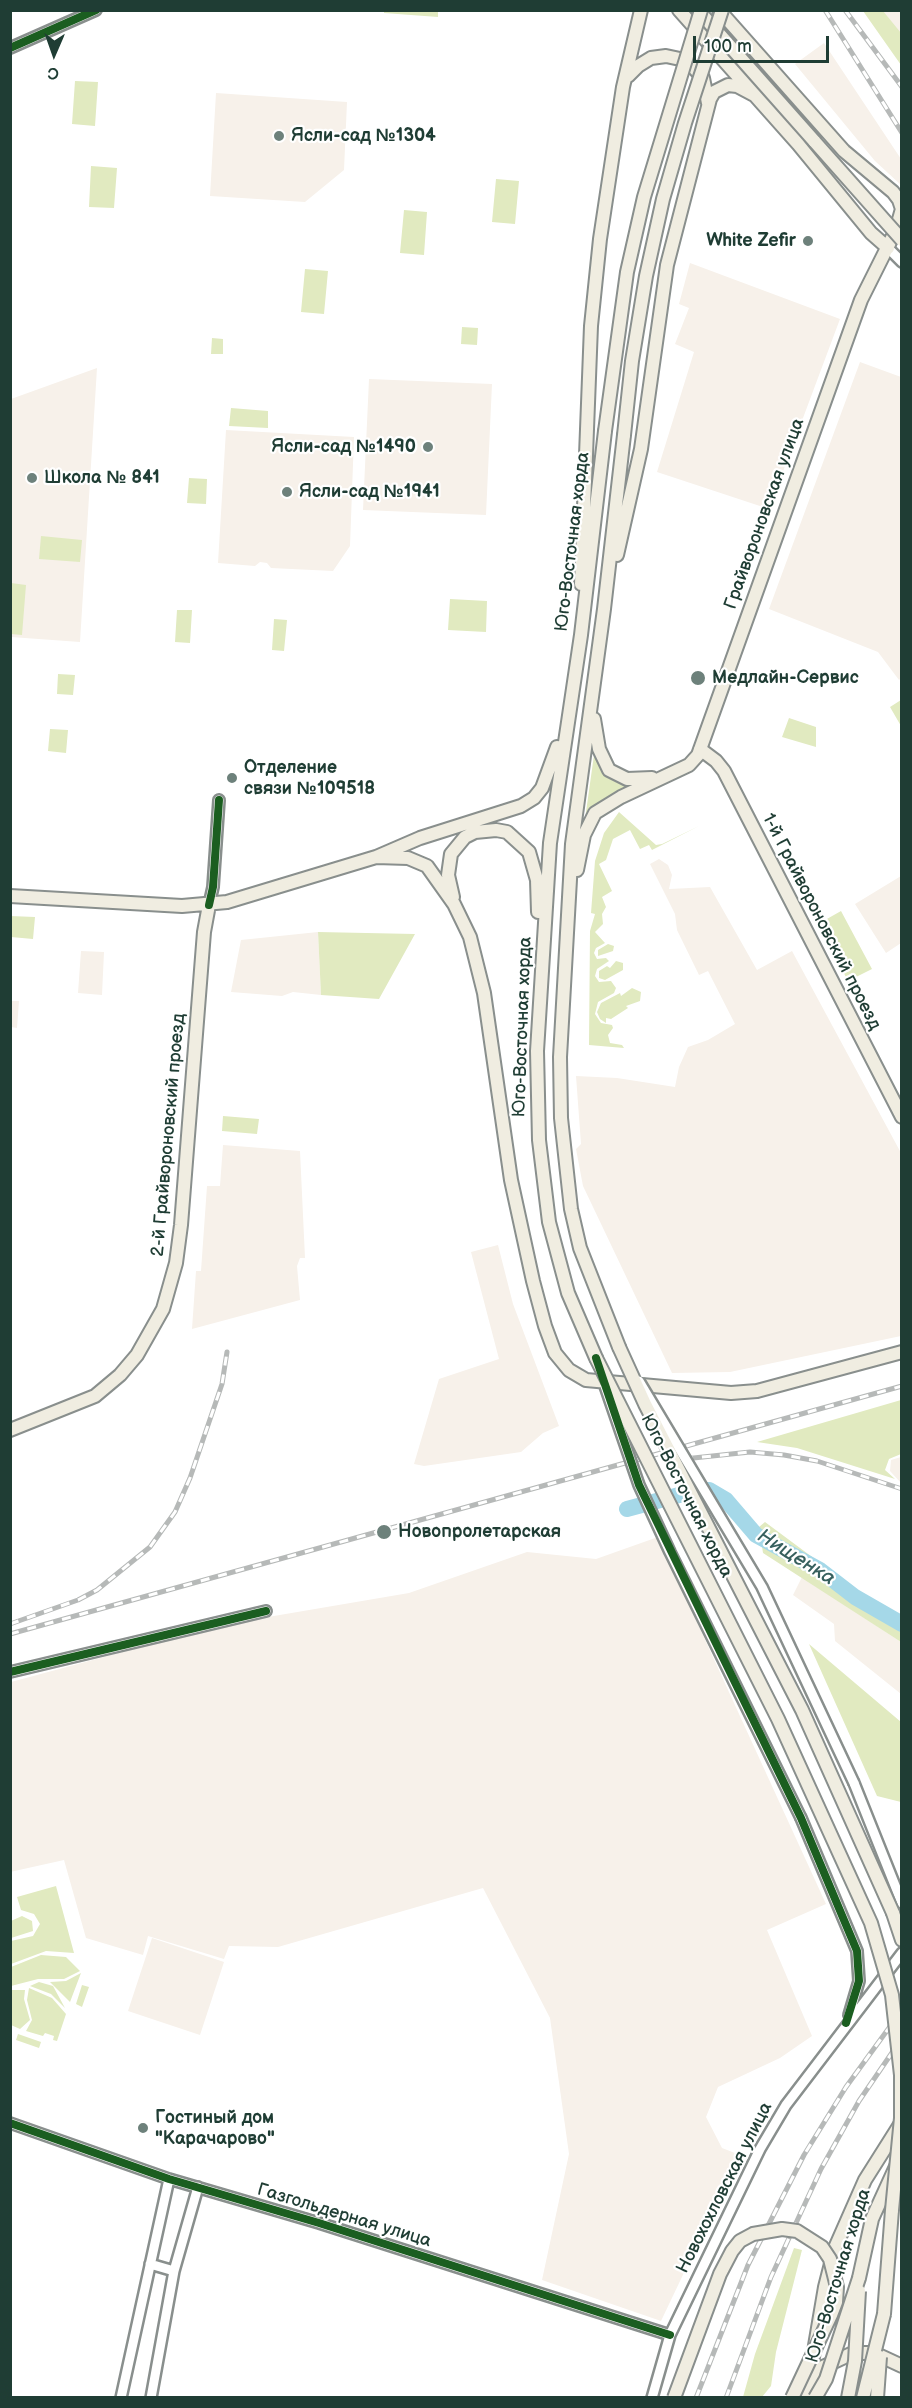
<!DOCTYPE html>
<html>
<head>
<meta charset="utf-8">
<style>
  body { margin:0 }
  #map { position:relative; width:912px; height:2408px; overflow:hidden; background:#fff; font-family:"Balsamiq Sans",sans-serif }
  canvas { display:block }
  .frame { position:absolute; inset:0; border:12px solid #1f3d34; pointer-events:none }
  .north { position:absolute; left:24px; top:24px; width:60px; height:60px; -webkit-text-stroke:4px #fff; paint-order:stroke; rotate:182deg; font-size:16px; font-weight:700; line-height:24px; text-align:center; color:#1f3d34 }
  .north::after { content:''; display:block; margin:auto; width:21px; height:27px; background:#1f3d34; clip-path:polygon(50% 0,100% 100%,50% 72%,0 100%) }
  .scale { position:absolute; left:693px; top:36px; width:136px; height:27px; box-sizing:border-box; border:3px solid #1f3d34; border-top:0; padding-left:8px; font-size:18px; line-height:21px; white-space:nowrap; color:#1f3d34; -webkit-text-stroke:4px #fff; paint-order:stroke }
</style>
</head>
<body>
<div id="map">
<canvas width="912" height="2408"></canvas>
<div class="frame"></div>
<div class="north">С</div>
<div class="scale">100 m</div>
</div>
<script>
const ctx = document.querySelector('canvas').getContext('2d');
ctx.lineJoin = 'round';
function fillPath(path, color) { ctx.fillStyle = color; ctx.fill(path, 'evenodd'); }
const toPath = rows => new Path2D(rows.map(r => 'M' + r).join(''));
function strokePath(path, color, width, dash) { ctx.strokeStyle = color; ctx.lineWidth = width; ctx.lineCap = dash ? 'butt' : 'round'; ctx.setLineDash(dash || []); ctx.stroke(path); }
function drawText(font, color, halo, rows, align = 'center') {
  ctx.font = font + ' "Balsamiq Sans",sans-serif'; ctx.lineWidth = 4.5; ctx.setLineDash([]); ctx.textBaseline = 'middle'; ctx.strokeStyle = halo; ctx.fillStyle = color; for (const [text, x, y, turn = 0] of rows) {
    ctx.save(); ctx.translate(x, y); ctx.rotate((+turn || 0) * Math.PI / 180); ctx.textAlign = isNaN(turn) ? turn : align; if (halo) ctx.strokeText(text, 0, 0); ctx.fillText(text, 0, 0); ctx.restore();
  }
}
fillPath(toPath([
  [872,11,901,11,901,49],
  [824,43,901,159,901,185,875,161,795,64],
  [216,93,347,102,344,170,305,202,210,196],
  [690,263,840,319,769,509,657,472,694,352,675,344,689,308,679,304],
  [860,362,901,377,902,677,899,680,878,652,769,609],
  [97,368,80,642,11,637,11,399],
  [369,379,492,384,486,515,363,510],
  [226,430,354,437,350,546,333,571,271,568,267,563,260,562,255,566,218,563],
  [659,859,668,865,672,875,669,889,710,887,757,970,792,951,901,1153,901,1336,730,1372,672,1373,583,1186,576,1149,581,1144,576,1076,617,1078,675,1087,679,1067,688,1047,708,1040,735,1024,708,971,699,975,677,930,675,914,650,864],
  [901,876,901,943,886,953,855,904],
  [318,932,321,995,293,992,282,996,231,992,241,940],
  [81,951,104,952,102,995,78,993],
  [10,1001,19,1001,17,1028,11,1027],
  [223,1145,300,1151,305,1258,300,1258,297,1266,300,1300,192,1329,196,1271,201,1271,207,1186,220,1186],
  [498,1245,513,1304,559,1426,543,1433,521,1452,424,1466,414,1464,439,1379,499,1359,471,1252],
  [901,1457,902,1457,901,1483,890,1471,891,1460],
  [658,1537,826,1904,767,1930,812,2036,780,2058,718,2087,706,2117,722,2148,740,2155,661,2321,542,2280,569,2154,550,2018,483,1888,278,1947,229,1946,224,1959,148,1936,143,1955,86,1938,64,1860,10,1872,11,1682,167,1640,268,1617,409,1593,527,1552,596,1559],
  [802,1577,901,1642,901,1694,835,1641,834,1624,793,1595],
  [152,1938,224,1962,200,2035,128,2011]
]), '#f7f1ea');
fillPath(toPath([
  [384,11,384,10,438,11,438,17,384,13],
  [863,11,883,11,901,33,901,65],
  [75,81,98,82,95,126,72,124],
  [91,166,117,168,114,208,89,207],
  [496,179,519,181,515,224,492,222],
  [404,210,427,212,424,255,400,253],
  [305,269,328,271,324,314,301,312],
  [462,327,478,328,477,345,461,344],
  [212,338,223,339,223,354,211,354],
  [231,408,268,411,268,428,229,426],
  [189,478,207,479,206,504,187,503],
  [41,536,82,540,80,562,39,559],
  [11,583,26,585,22,635,11,634],
  [450,599,487,601,486,632,448,630],
  [177,610,192,610,190,643,175,642],
  [274,619,287,620,284,651,272,650],
  [58,674,75,675,73,695,57,694],
  [901,700,901,726,890,707],
  [789,718,816,727,816,747,782,737],
  [50,729,68,730,66,753,48,751],
  [594,755,611,777,630,786,639,786,591,810,585,819],
  [619,812,656,845,662,844,699,826,652,850,649,845,640,849,630,830,613,839,606,860,599,864,612,891,602,897,606,907,602,914,603,924,595,932,605,943,596,948,594,953,597,959,606,958,609,961,597,969,595,976,599,982,611,981,616,988,614,993,598,1002,595,1014,601,1023,612,1025,613,1028,608,1035,610,1043,622,1045,624,1048,589,1045,590,931,595,914,591,913,595,861,604,833],
  [841,911,872,969,848,981,818,924],
  [10,916,35,917,33,939,11,937],
  [318,932,415,934,379,999,321,995],
  [608,944,614,946,613,951,598,956,598,950],
  [616,961,623,963,623,970,605,980,599,978,599,971,607,966,610,968],
  [632,988,641,992,640,1001,626,1006,628,1008,611,1019,606,1018,606,1023,600,1019,597,1012,601,1003,620,993,621,996],
  [223,1116,259,1119,257,1134,222,1131],
  [901,1400,901,1454,889,1459,885,1470,895,1479,797,1448,757,1442],
  [765,1522,866,1597,901,1620,901,1642,763,1553,759,1527],
  [809,1644,901,1722,901,1802,877,1796],
  [56,1886,74,1953,46,1951,11,1964,11,1941,33,1936,40,1924,34,1914,21,1910,17,1897],
  [22,1916,32,1921,33,1931,11,1938,11,1921],
  [41,1955,66,1957,80,1971,64,1979,38,1979,11,1986,11,1967],
  [81,1973,70,2002,50,1982,66,1981],
  [39,1982,53,1986,65,2008,51,1994,30,1986],
  [82,1985,89,1987,82,2007,76,2004],
  [29,1988,52,1998,66,2014,57,2041,53,2040,54,2036,45,2033,43,2036,26,2031,32,2020,27,2000],
  [11,1990,25,1990,24,1999,30,2020,20,2029,11,2025],
  [18,2034,41,2042,39,2048,16,2040],
  [794,2248,802,2250,776,2352,771,2386,762,2397,743,2397,755,2354]
]), '#e1eac0');
strokePath(toPath([
  [627,1509,679,1495,709,1490,726,1500,756,1535,820,1570,855,1597,902,1624]
]), '#a5d8e8', 16);
const minor = toPath([
  [10,48,96,10],
  [888,248,902,262],
  [209,905,213,887,219,800],
  [10,1672,266,1611],
  [854,1783,902,1903],
  [801,1818,857,1951,859,1981,849,2015],
  [10,2123,169,2179,319,2223,670,2335],
  [150,2264,174,2271],
  [121,2398,169,2179],
  [151,2398,174,2271,198,2187],
  [652,2398,670,2335,760,2149,786,2105,902,1953]
]);
const major = toPath([
  [679,10,798,144,871,233,888,248],
  [698,10,815,142],
  [719,10,844,151,893,192,899,200,902,209],
  [628,76,638,66,651,58,666,56,680,59,693,67,703,78,708,103],
  [617,555,641,449,667,265,710,99,714,92,728,85,737,86,754,95],
  [581,584,591,326,600,239,623,87,641,10],
  [594,719,599,749,609,770,627,779,652,778],
  [700,749,716,761,724,771,902,1117],
  [376,857,408,858,427,866,454,904,470,937,484,993,511,1180,533,1281,545,1326,555,1353,569,1370,586,1380,731,1393,757,1391,902,1352],
  [577,870,584,835,595,813,621,797,689,765,698,755,861,300,896,230,902,209],
  [10,896,182,906,227,902,376,857,420,838,521,806,534,798,542,788,557,747],
  [453,897,448,875,451,854,465,837,475,832,496,830,507,832,529,852,537,880,538,912],
  [619,1347,580,1248,571,1209,561,1118,560,1057,572,844,604,609,624,435],
  [596,1358,568,1293,549,1222,539,1140,537,1051,550,843,581,635,605,431],
  [10,1430,95,1396,120,1375,137,1355,163,1309,176,1263,181,1225,204,932,209,905],
  [893,1913,902,1940],
  [859,2278,872,2219,898,2162],
  [884,2314,892,2210],
  [811,2385,823,2367,853,2353,874,2353,902,2366],
  [806,2398,825,2287,835,2248,865,2180,901,2123]
]);
strokePath(minor, '#898f8d', 14);
strokePath(major, '#898f8d', 16);
strokePath(minor, '#fff', 9);
strokePath(major, '#f0ede1', 12);
const rail = toPath([
  [825,10,902,133],
  [845,10,902,87],
  [684,1459,750,1452,784,1455,817,1461,902,1489],
  [10,1624,78,1600,97,1590,150,1547,175,1512,190,1478,222,1384,227,1352],
  [10,1634,902,1386],
  [696,2398,748,2265,804,2155,846,2087,902,2010],
  [726,2398,771,2277,821,2169,859,2101,902,2038]
]);
strokePath(rail, '#b6b9b8', 5);
strokePath(rail, '#fff', 3, [9]);
const minorBridge = toPath([
  [639,1381,762,1587,854,1783],
  [605,1386,639,1485,670,1552,801,1818]
]);
const majorBridge = toPath([
  [815,142,902,240],
  [605,431,627,272,644,197,701,10],
  [624,435,632,361,646,276,663,199,685,123,722,10],
  [619,1347,645,1404,802,1710,893,1913],
  [596,1358,778,1719,871,1923,892,1995,901,2075,901,2118,892,2210],
  [674,2398,720,2274,732,2251,740,2241,753,2234,782,2229,797,2231,822,2247,830,2259,837,2287,836,2302,831,2315,792,2398],
  [815,2398,826,2379,859,2278],
  [848,2398,855,2361,859,2291],
  [863,2398,884,2314],
  [877,2398,880,2357]
]);
strokePath(minorBridge, '#898f8d', 14, []);
strokePath(majorBridge, '#898f8d', 16, []);
strokePath(minorBridge, '#fff', 9);
strokePath(majorBridge, '#f0ede1', 12);
strokePath(toPath([
  [10,48,96,10],
  [209,905,213,887,219,800],
  [596,1358,639,1485,801,1818,857,1951,859,1981,846,2023],
  [10,1672,266,1611],
  [10,2123,169,2179,319,2223,670,2335]
]), '#1b5e20', 8);
for (const [x, y, r, color] of [
  [279,136,6,"#6d817b"],
  [808,241,6,"#6d817b"],
  [428,447,6,"#6d817b"],
  [32,478,6,"#6d817b"],
  [287,492,6,"#6d817b"],
  [698,678,8,"#6d817b"],
  [232,778,6,"#6d817b"],
  [384,1532,8,"#6d817b"],
  [143,2128,6,"#6d817b"]
]) { const dot = new Path2D(); dot.arc(x, y, r, 0, 2 * Math.PI); ctx.fillStyle = color; ctx.fill(dot); strokePath(dot, '#fff', 2); }
drawText('bold 18px', '#1f3d34', '#fff', [
  ["Ясли-сад №1304",291,136],
  ["White Zefir",796,241,"right"],
  ["Ясли-сад №1490",416,447,"right"],
  ["Школа № 841",44,478],
  ["Ясли-сад №1941",299,492],
  ["Медлайн-Сервис",712,678],
  ["Отделение",244,768],
  ["связи №109518",244,789],
  ["Новопролетарская",398,1532],
  ["Гостиный дом",155,2118],
  ["\"Карачарово\"",155,2139]
], 'left');
drawText('18px', '#1f3d34', '#fff', [
  ["Грайвороновская улица",765,514,-70],
  ["Юго-Восточная хорда",573,542,-83],
  ["1-й Грайвороновский проезд",821,922,63],
  ["Юго-Восточная хорда",523,1027,-88],
  ["2-й Грайвороновский проезд",169,1135,-85],
  ["Юго-Восточная хорда",686,1496,63],
  ["Новохохловская улица",725,2188,-63],
  ["Газгольдерная улица",344,2216,17],
  ["Юго-Восточная хорда",839,2276,-73]
]);
drawText('italic 20px', '#37605e', '#fff', [
  ["Нищенка",796,1558,32]
]);
</script>
</body>
</html>
